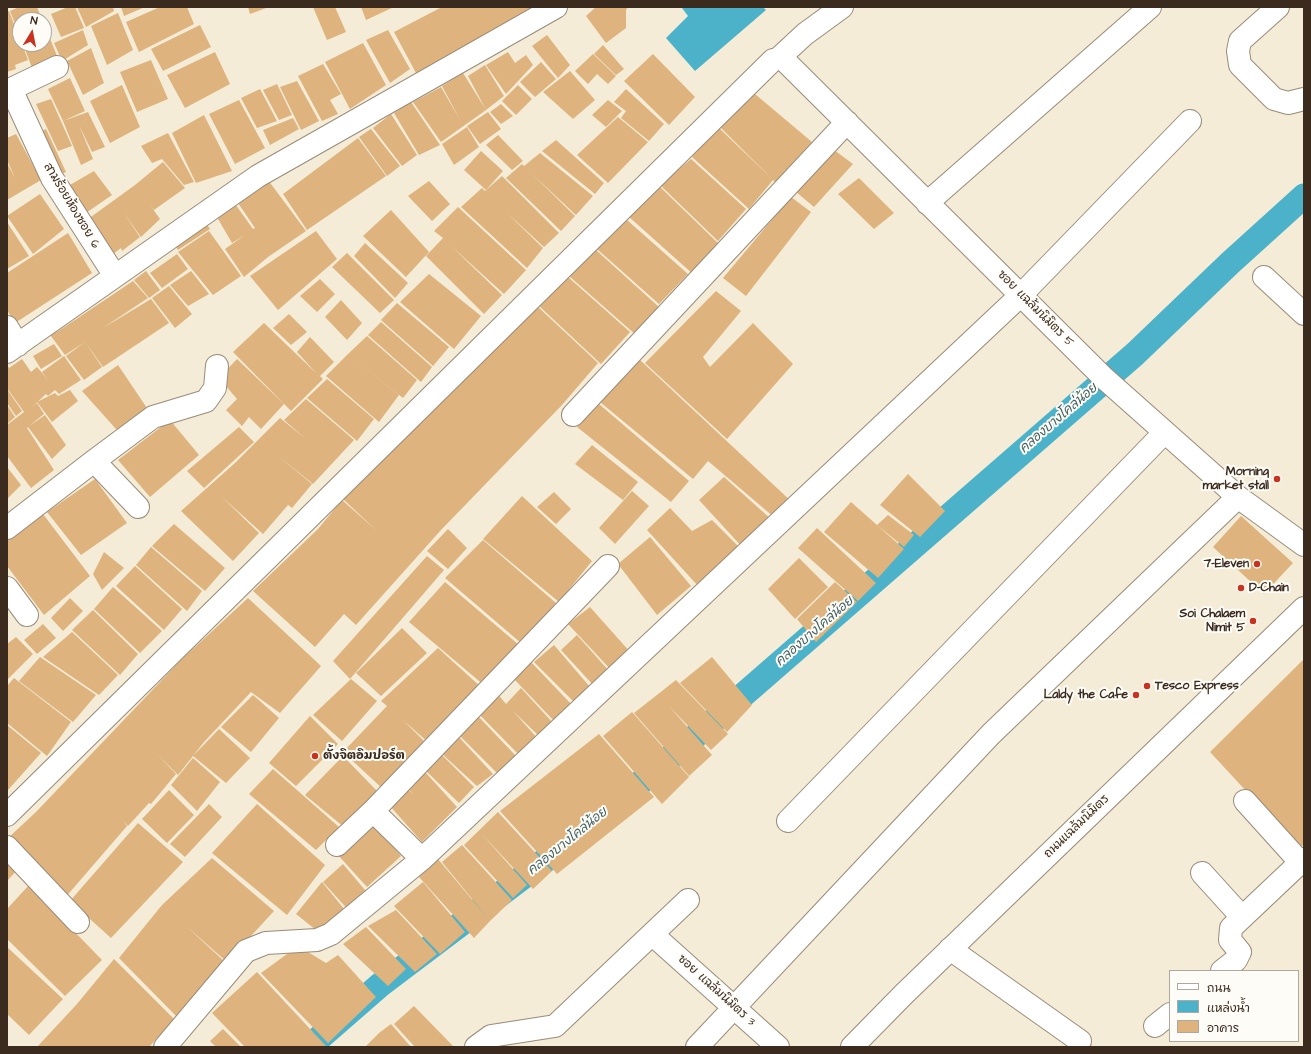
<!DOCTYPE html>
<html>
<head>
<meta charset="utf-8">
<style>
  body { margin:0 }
  #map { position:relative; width:1311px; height:1054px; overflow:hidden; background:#f4ecd7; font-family:"Architects Daughter","Playpen Sans Thai",sans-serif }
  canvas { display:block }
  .frame { position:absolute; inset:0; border:8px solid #3b2a1e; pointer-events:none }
  .legend { position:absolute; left:1169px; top:970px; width:130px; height:72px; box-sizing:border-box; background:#fdfcf7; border:1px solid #afa8a0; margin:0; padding:5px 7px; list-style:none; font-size:12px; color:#3b2a1e }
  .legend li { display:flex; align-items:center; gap:8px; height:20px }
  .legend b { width:20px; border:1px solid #afa8a0 }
  .north { position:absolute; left:12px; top:12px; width:40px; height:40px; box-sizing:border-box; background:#fdfcf7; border:1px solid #afa8a0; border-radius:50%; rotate:10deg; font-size:11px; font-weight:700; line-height:16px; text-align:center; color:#3b2a1e }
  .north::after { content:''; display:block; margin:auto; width:14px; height:18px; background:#c8321e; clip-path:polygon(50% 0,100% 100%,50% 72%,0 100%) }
</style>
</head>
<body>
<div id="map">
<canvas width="1311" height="1054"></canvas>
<div class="frame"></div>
<ul class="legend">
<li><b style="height:5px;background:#fff"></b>ถนน</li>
<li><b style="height:11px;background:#4bb2c9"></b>แหล่งน้ำ</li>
<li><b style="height:11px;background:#deb37d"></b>อาคาร</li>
</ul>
<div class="north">N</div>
</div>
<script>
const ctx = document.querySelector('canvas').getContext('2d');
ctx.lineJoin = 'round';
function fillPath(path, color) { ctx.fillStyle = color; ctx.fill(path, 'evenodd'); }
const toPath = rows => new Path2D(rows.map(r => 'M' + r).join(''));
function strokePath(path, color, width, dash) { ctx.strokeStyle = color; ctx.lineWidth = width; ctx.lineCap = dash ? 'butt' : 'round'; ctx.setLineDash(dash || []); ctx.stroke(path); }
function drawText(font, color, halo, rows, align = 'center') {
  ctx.font = font + ' "Architects Daughter","Playpen Sans Thai",sans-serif'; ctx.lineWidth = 4; ctx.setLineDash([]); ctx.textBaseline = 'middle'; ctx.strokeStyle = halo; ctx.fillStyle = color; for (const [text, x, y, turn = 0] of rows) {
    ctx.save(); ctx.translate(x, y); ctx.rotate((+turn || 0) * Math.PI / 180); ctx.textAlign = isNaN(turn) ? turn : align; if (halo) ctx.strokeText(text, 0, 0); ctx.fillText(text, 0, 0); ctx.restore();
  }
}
fillPath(toPath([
  [684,7,763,7,766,10,695,71,666,38,688,16,682,8]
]), '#4bb2c9');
strokePath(toPath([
  [615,804,711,723,1135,354,1230,263,1304,196],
  [309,1047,380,985,572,840]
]), '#4bb2c9', 25);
fillPath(toPath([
  [19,7,37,7,42,20,20,20,20,36,10,11],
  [68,7,75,7,84,28,61,37,51,14],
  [77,7,113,7,114,11,86,27],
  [121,7,145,7,124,16],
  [160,7,187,7,194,24,139,52,126,22],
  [248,7,269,7,250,14],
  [313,7,335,7,346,32,327,40],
  [361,7,394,7,366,20],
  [442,7,549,7,416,73,394,32],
  [596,7,628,7,626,10,626,28,606,43,586,16],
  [9,11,20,40,20,44,22,44,28,60,15,65,16,69,7,72,7,12],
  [118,13,133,50,107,65,91,26],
  [44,24,62,68,36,78,23,44,44,44],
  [200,25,211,47,163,71,151,49],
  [83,30,88,45,62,61,54,43],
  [388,30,410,69,390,83,366,40],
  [547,35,570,65,558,78,532,46],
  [363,43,386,85,350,109,325,62],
  [603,45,624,69,616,75,594,54],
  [91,48,104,83,83,95,67,61],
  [215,52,230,84,185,108,167,75],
  [508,52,515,63,526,55,533,65,506,94,486,65],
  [593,54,616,76,608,84,597,74,588,84,575,71],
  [653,54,695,97,669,125,624,81],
  [151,60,168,99,137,112,120,72],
  [541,62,556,79,535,97,520,82],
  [323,64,341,94,330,100,338,114,322,121,298,76],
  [485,65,504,96,486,110,468,76],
  [570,71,595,100,573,119,543,92],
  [463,73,486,110,441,142,413,102,441,87,460,120,442,86],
  [70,78,85,111,63,121,48,89],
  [297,81,319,121,301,130,280,87],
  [277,84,292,115,279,120,263,90],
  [122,85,140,127,110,143,90,101],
  [518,85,532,99,516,115,502,101],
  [260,89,277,121,257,128,241,98],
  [626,89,664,124,649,141,621,118,626,111,614,102],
  [755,94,812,142,775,182,720,127],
  [51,99,72,146,58,151,36,104],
  [239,100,265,148,235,164,209,114],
  [608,100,622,111,606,127,592,115],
  [411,102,440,145,419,155,394,113],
  [501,104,513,116,501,124,490,112],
  [88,112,105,147,92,152,79,125,93,159,81,165,63,121],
  [488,112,501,129,480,144,467,126],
  [391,114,417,155,402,166,373,128],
  [204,115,232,171,196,183,172,133],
  [618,117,648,142,608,183,577,155],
  [293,118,299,129,270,145,263,130],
  [717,126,773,180,749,209,692,157],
  [467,127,479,147,454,165,442,144],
  [46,129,66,172,52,178,32,136],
  [371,129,400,166,387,176,359,137],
  [168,133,194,182,184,185,162,159,152,163,141,146],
  [16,134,41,180,7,200,7,163,15,178,7,160,7,138],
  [498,135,523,161,512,170,486,145],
  [358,138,386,176,307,230,283,194],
  [556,140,604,183,595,194,542,151],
  [834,150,853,164,814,207,795,191],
  [481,151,503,171,486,190,464,170],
  [540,153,593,196,576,215,531,173,575,216,561,231,506,178,522,164,524,166],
  [691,159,746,209,718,241,660,185],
  [163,162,185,188,154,210,150,205,160,219,141,237,123,212,140,237,122,251,121,248,108,258,84,222,135,185],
  [94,171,112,195,83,215,63,189],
  [502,176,559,233,544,247,506,212,543,248,527,268,461,207,482,188,485,191],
  [859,178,894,213,874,229,838,194],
  [268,180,306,231,268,257,244,277,225,249,245,235,232,243,214,212,233,201,253,229,255,228,236,200],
  [429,181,450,204,432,221,408,196],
  [658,185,719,244,694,275,628,216],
  [40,194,64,229,33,254,7,216],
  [791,197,811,212,746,296,723,278],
  [458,207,526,270,504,294,450,245,502,295,484,314,426,256,443,238,434,231],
  [391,210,429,252,406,277,363,236],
  [203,219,210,229,178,250,170,238],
  [627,220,688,274,659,304,597,249],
  [7,222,29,256,7,269],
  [209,231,241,276,213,295,178,252],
  [316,231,337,259,278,310,250,276],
  [68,233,92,273,15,323,7,310,7,273],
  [365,243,408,283,395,298,354,256],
  [596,250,659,307,636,335,569,276],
  [347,253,394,300,380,313,332,267],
  [177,254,188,269,162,288,150,273],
  [146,271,160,290,149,298,134,280],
  [191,271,209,294,188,306,170,285],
  [429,274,481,316,454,349,400,302],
  [568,277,630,332,601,364,538,305],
  [320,279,335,294,317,312,300,296],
  [133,281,148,298,103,328,151,299,169,323,103,367,75,328,85,342,65,355,45,328,58,320,63,327,54,334],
  [169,286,192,314,175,328,152,298],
  [716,291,741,311,703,357,710,367,753,323,793,364,727,439,645,363],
  [341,300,362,323,347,340,325,317],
  [397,303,449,347,433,366,381,320],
  [537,306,598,363,562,405,441,530,356,625,344,614,315,647,253,591,318,529,342,500,377,531,343,499],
  [289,314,307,332,291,345,273,328],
  [381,322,432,367,421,382,368,335],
  [264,323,316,373,297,352,310,337,334,362,320,376,323,379,291,411,233,352],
  [367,336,417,380,403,398,348,354],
  [85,342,102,367,84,380,66,356],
  [54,344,62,356,41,369,33,356],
  [348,354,399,395,379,422,326,376],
  [64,356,81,380,59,394,55,390,48,396,46,394,32,407,37,403,44,414,27,428,54,470,31,488,7,456,7,425,24,412,7,388,7,365,9,368,22,359,31,372,37,367,49,381,42,372],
  [237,359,284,404,261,429,249,417,242,426,226,410,237,399,219,378],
  [640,360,793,503,775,518,708,461,693,479,600,402],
  [118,365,153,417,124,438,82,391],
  [327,379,374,419,357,441,307,398],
  [7,389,22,411,16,416,7,403],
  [70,390,78,401,52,422,37,402,55,393,58,396],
  [306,399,354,440,313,484,277,455,312,484,292,508,283,501,288,505,263,534,221,496,259,533,233,561,181,511,235,463,280,418,306,439,284,420],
  [599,404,689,481,671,502,577,427],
  [7,405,15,417,7,424],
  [45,415,66,445,52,459,28,427],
  [170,420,199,455,150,497,118,460],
  [239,427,254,442,204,488,187,471],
  [592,445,638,482,623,500,575,464],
  [7,467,21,485,7,499],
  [908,474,945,511,920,537,880,505],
  [724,477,772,520,744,549,699,500],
  [95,479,127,523,81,555,47,512],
  [632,491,649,506,615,544,599,528],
  [554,492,571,509,556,524,537,507],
  [522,496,592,561,559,602,483,539],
  [851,502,904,549,878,578,824,532],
  [670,508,692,531,712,520,743,551,699,587,647,530],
  [43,514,90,576,44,615,7,566,7,540],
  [888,515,914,535,904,547,877,525],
  [1241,516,1293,563,1264,594,1213,547],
  [174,524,225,568,205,591,152,546],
  [817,528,876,583,858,601,798,548],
  [448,529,467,548,448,569,427,551],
  [650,537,691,586,657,615,618,564],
  [483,540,556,603,521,643,445,578],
  [151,547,202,591,187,611,136,565],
  [104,552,124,568,102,590,93,574],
  [427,556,444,570,350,679,333,661],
  [799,558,828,587,795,619,768,589],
  [135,566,182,609,164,630,116,586],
  [445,582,519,645,485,686,409,622],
  [835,582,857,602,816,642,797,619],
  [113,587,162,631,140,653,94,609],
  [70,598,83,611,63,631,51,618],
  [248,598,321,666,280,713,251,692,204,742,178,775,157,754,176,774,151,804,149,803,128,826,123,821,127,826,64,899,7,839,36,812,182,659],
  [590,607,631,653,613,672,568,624],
  [93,610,138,654,120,675,72,630],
  [43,624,56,638,37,654,24,640],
  [402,628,427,653,381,696,356,673],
  [72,632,118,675,99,695,43,657],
  [577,635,609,671,594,686,561,650],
  [16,637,33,654,7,680,7,644],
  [554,645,590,687,575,703,534,662],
  [438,648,482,688,430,744,403,720,426,743,384,790,343,752,387,706,381,701],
  [40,657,96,695,73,722,19,681],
  [712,657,752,705,727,732,680,683],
  [1304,659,1304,844,1299,848,1210,752],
  [531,662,572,705,556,723,514,679],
  [14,678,71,722,47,756,7,723,7,686],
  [351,679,377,701,342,741,313,715],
  [676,680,728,734,711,750,668,705,712,755,689,776,634,713],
  [521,688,553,723,539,736,513,711,539,740,522,758,476,711,496,692,506,704],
  [253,695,279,718,251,752,221,727],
  [632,712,689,777,662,804,603,736],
  [476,714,516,756,498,774,457,733],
  [310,716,338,744,296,786,269,763],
  [7,725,41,753,8,790,7,789],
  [219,729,250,758,226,783,193,756],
  [599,734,654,797,557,874,500,811],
  [457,735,493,774,477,786,440,752],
  [440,753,474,787,459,803,423,768],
  [343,756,380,794,350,832,305,795],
  [193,758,220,782,197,811,171,785],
  [273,769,339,827,316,850,249,794],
  [426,773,457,807,422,842,390,806,408,789,414,795,408,788],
  [169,790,194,815,167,843,142,819],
  [209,804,222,817,185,857,170,844],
  [257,804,325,865,287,915,212,853],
  [498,812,552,871,533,889,481,833,527,885,513,898,464,845],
  [371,819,401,856,367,887,337,854],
  [138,823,183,862,111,938,70,901],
  [462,845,512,900,490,921,442,862],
  [7,858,18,869,7,881],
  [212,858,274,911,227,962,185,925,225,962,176,1016,119,958,162,905],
  [438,859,490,921,474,938,419,877],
  [343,864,370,896,351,913,323,882],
  [322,882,345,910,321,934,296,914],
  [423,882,465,932,440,954,394,906],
  [29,885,102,960,65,996,7,939,7,909],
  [396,910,437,954,415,972,368,926],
  [366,927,406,969,388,986,343,944],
  [298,946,326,963,338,955,376,997,328,1043,261,973],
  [7,947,63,999,29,1035,7,1014],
  [114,959,174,1019,149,1047,37,1047,77,1004],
  [257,972,326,1046,325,1047,245,1047,212,1013],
  [414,1006,454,1047,415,1047,394,1024],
  [391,1024,411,1047,366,1046,379,1033],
  [223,1029,241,1047,216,1047,210,1041]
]), '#deb37d');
const minor = toPath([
  [1278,7,1240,41,1238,51,1240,65,1274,99,1288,103,1304,99],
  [778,59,783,59,1104,378,1238,497,1304,545],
  [11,89,52,178,115,276],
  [7,91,57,67],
  [927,203,1150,7],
  [1264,277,1304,314],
  [7,327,18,345],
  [7,352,258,176,556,7],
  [573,415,847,122],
  [94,461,138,507],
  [7,528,94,461,153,417,206,401,215,388,217,366],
  [7,588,27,615],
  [1245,801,1300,862],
  [373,811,422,859],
  [7,815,773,60,778,59,805,34,842,7],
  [788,821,1164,433],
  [337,845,373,811,608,566],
  [7,847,78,922],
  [1202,873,1241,916],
  [653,935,778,1047],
  [950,949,1080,1041],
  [1222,971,1236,960,1240,952,1230,940,1231,928,1304,859],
  [1155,1026,1170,1014],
  [165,1047,246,951,266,943,317,940,331,934,422,859,1021,295,1190,121],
  [476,1047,491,1036,555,1026,688,900],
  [697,1047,991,734,1238,497]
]);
const tertiary = toPath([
  [852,1047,904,994,1304,608]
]);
strokePath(minor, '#988b7a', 24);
strokePath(tertiary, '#988b7a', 24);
strokePath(minor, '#fff', 22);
strokePath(tertiary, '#fff', 22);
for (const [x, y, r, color] of [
  [1277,479,4,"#c8321e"],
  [1257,564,4,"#c8321e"],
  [1241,588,4,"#c8321e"],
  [1253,621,4,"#c8321e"],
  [1147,686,4,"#c8321e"],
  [1136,695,4,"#c8321e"],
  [315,756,4,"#c8321e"]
]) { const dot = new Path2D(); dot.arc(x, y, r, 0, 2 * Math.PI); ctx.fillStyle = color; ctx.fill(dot); strokePath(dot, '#fdfcf7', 1.5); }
drawText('12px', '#3b2a1e', '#fdfcf7', [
  ["สามร้อยห้องซอย 6",71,206,59],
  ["ซอย แฉล้มนิมิตร 5",1035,309,45],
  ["ถนนแฉล้มนิมิตร",1077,827,-44],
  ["ซอย แฉล้มนิมิตร 3",716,991,42]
]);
drawText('bold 12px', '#3b2a1e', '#fdfcf7', [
  ["Morning",1269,472],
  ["market stall",1269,486],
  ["7-Eleven",1249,564],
  ["D-Chain",1249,588,"left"],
  ["Soi Chalaem",1245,614],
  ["Nimit 5",1245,628],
  ["Tesco Express",1155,686,"left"],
  ["Laldy the Cafe",1128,695],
  ["ตั้งจิตอิมปอร์ต",323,756,"left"]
], 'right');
drawText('italic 13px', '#416062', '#fdfcf7', [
  ["คลองบางโคล่น้อย",1059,419,-41],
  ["คลองบางโคล่น้อย",815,632,-41],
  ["คลองบางโคล่น้อย",568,842,-39]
]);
</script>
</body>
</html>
